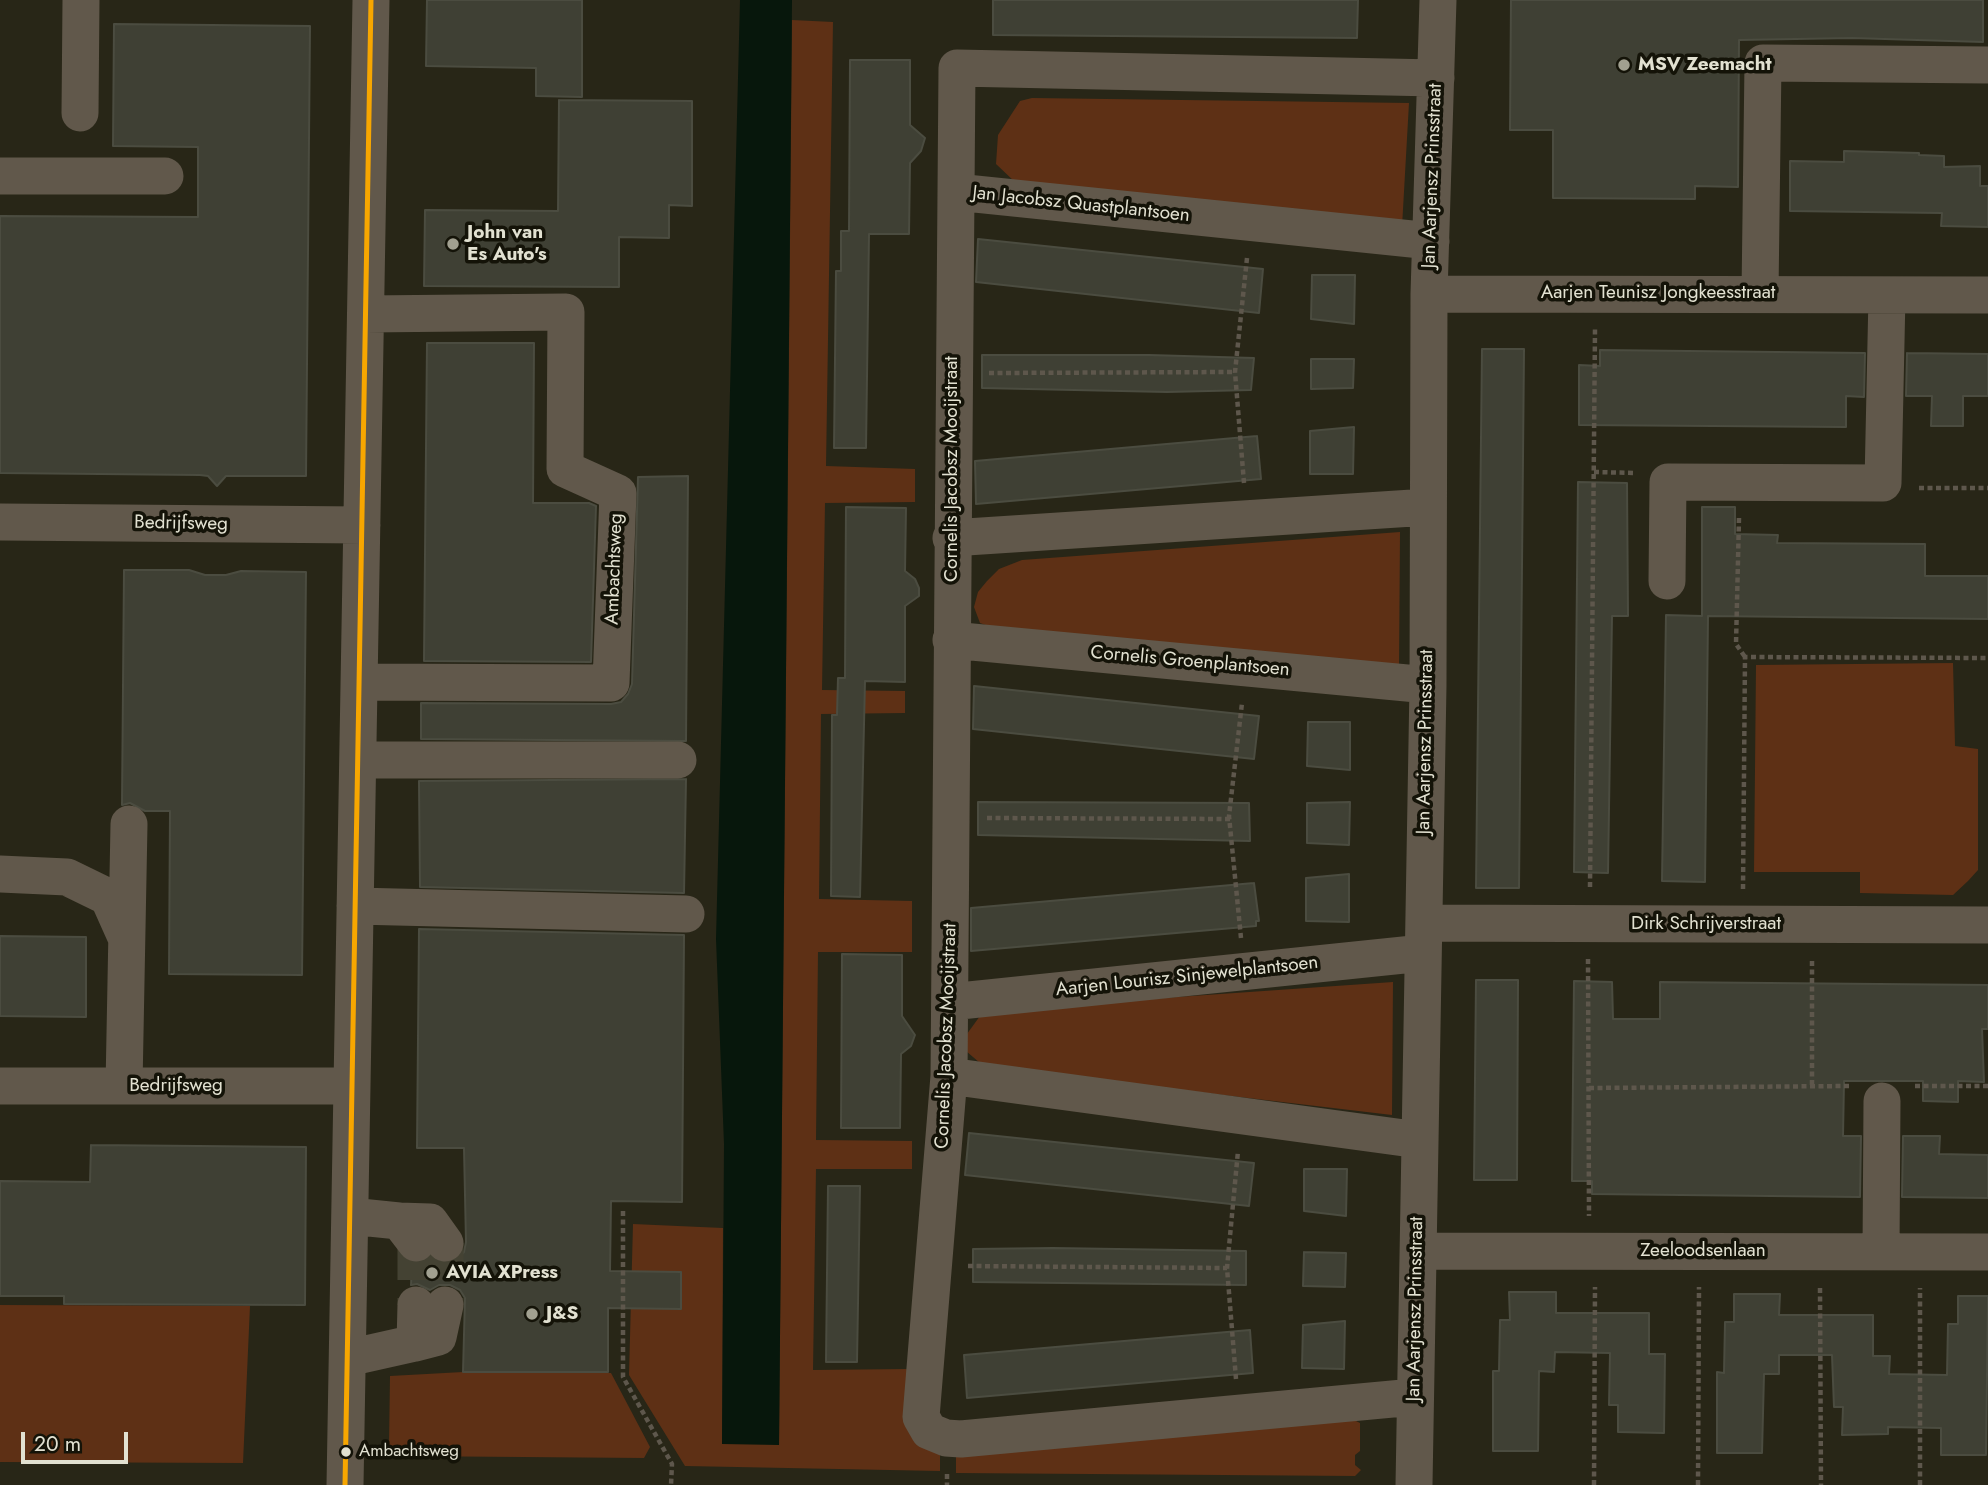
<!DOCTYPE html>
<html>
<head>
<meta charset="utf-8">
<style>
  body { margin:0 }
  #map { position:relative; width:1988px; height:1485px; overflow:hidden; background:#282617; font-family:Jost,sans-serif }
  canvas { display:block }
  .scale { position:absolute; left:21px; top:1432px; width:107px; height:32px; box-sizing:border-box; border:4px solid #e2e1d1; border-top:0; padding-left:9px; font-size:21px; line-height:24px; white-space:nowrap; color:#e2e1d1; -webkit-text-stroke:5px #141308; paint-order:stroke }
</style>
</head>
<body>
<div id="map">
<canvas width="1988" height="1485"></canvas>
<div class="scale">20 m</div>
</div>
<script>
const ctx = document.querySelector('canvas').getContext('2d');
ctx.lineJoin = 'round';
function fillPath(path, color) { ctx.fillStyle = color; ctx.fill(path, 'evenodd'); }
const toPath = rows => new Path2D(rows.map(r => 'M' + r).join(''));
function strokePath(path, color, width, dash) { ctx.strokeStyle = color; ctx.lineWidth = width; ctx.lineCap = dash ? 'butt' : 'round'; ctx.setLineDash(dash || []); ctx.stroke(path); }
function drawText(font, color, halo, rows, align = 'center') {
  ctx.font = font + ' Jost,sans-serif'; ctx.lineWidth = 7; ctx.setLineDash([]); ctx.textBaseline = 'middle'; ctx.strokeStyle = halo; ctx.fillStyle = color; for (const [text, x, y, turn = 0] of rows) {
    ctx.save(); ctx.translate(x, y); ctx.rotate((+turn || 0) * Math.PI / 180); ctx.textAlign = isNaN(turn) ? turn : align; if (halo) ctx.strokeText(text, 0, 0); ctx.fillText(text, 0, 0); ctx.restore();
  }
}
fillPath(toPath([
  [792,20,833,22,826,466,915,469,915,502,825,503,822,690,905,691,905,713,821,714,819,899,912,901,912,952,818,952,816,1140,912,1141,912,1169,816,1169,813,1370,910,1369,940,1450,940,1471,685,1466,629,1375,633,1224,723,1228,722,1443,779,1444],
  [1032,98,1409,103,1402,227,1016,183,996,164,998,135,1020,101],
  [1400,532,1399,669,1000,630,980,623,974,607,978,592,987,581,999,569,1022,560],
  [1953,663,1955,746,1978,749,1978,870,1968,881,1953,895,1860,893,1860,872,1754,872,1756,665],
  [1393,982,1392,1115,995,1068,980,1063,966,1051,964,1038,980,1016,1005,1009],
  [0,1305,250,1306,243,1463,0,1462],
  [463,1372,611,1373,650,1447,644,1458,398,1456,389,1446,390,1376],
  [1354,1420,1360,1423,1360,1451,1355,1455,1355,1465,1361,1470,1355,1476,956,1473,956,1450]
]), '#5e3015');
fillPath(toPath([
  [740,0,792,0,779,1445,722,1444,724,1144,716,939]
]), '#07170c');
const building = toPath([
  [427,0,582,0,582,97,536,96,536,68,426,66,427,0],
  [993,0,1358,0,1357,38,993,35,993,0],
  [1511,0,1983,0,1983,42,1852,38,1739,40,1738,187,1695,186,1695,199,1553,198,1553,130,1510,130,1511,0],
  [114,24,310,26,306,476,226,476,217,486,208,476,200,475,0,473,0,216,198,217,198,147,113,146,114,24],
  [850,60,910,60,910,125,925,138,921,151,910,163,909,234,869,234,866,448,834,448,836,271,841,271,841,231,849,231,850,60],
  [559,100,692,101,692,206,669,205,669,238,619,237,619,287,424,286,425,210,558,211,559,100],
  [1844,151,1919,153,1919,155,1944,156,1944,167,1980,166,1980,186,1988,186,1988,227,1941,226,1942,213,1790,211,1790,161,1844,162,1844,151],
  [978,239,1263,269,1259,313,976,282,978,239],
  [1312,275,1355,275,1354,324,1311,319,1312,275],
  [427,343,534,343,533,503,589,503,596,506,591,662,424,661,427,343],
  [1482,349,1524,349,1519,888,1476,888,1482,349],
  [1600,350,1865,353,1864,397,1846,396,1846,427,1579,425,1579,365,1600,366,1600,350],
  [1907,353,1988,354,1988,396,1963,396,1963,426,1931,426,1932,396,1906,396,1907,353],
  [982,355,1149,355,1254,358,1251,390,1167,392,982,388,982,355],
  [1311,359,1354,359,1353,388,1311,389,1311,359],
  [1354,427,1353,474,1310,474,1310,431,1354,427],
  [1257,436,1261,479,976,504,975,461,1257,436],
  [688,476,686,741,421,739,421,703,611,704,621,702,628,694,632,684,638,477,688,476],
  [1578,482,1627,483,1628,616,1612,616,1608,873,1574,872,1578,482],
  [846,507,906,508,905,571,915,579,919,588,919,596,905,606,905,682,865,681,860,897,831,896,832,715,837,715,838,678,845,678,846,507],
  [1702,507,1735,507,1735,534,1778,535,1777,543,1925,544,1925,576,1988,576,1988,619,1708,616,1705,882,1662,881,1666,615,1702,616,1702,507],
  [124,570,189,570,205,575,226,575,241,571,306,572,302,975,169,974,170,811,145,811,130,803,122,805,124,570],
  [974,686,1259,716,1254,759,973,729,974,686],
  [1308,722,1350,722,1350,770,1307,766,1308,722],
  [686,779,684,893,420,887,419,781,686,779],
  [978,802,1249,803,1250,841,978,835,978,802],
  [1350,802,1349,845,1307,843,1307,803,1350,802],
  [1349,874,1349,922,1306,921,1306,878,1349,874],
  [1254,883,1259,921,1256,921,1256,926,971,951,971,908,1254,883],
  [419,929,684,935,682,1202,611,1201,610,1271,681,1272,681,1309,608,1308,608,1372,463,1372,465,1298,460,1290,450,1285,439,1285,430,1290,417,1284,411,1285,412,1263,419,1264,431,1257,446,1264,457,1260,464,1252,466,1242,464,1148,417,1148,419,929],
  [0,936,86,937,86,1017,0,1016,0,936],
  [842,954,902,955,902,1016,915,1035,911,1046,901,1054,900,1128,841,1128,842,954],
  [1476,980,1518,980,1517,1180,1474,1180,1476,980],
  [1574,981,1612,982,1613,1019,1660,1019,1660,982,1988,985,1988,1029,1982,1029,1984,1082,1958,1081,1958,1102,1923,1101,1923,1081,1844,1081,1843,1136,1861,1136,1860,1197,1592,1194,1592,1181,1572,1181,1574,981],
  [969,1133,1254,1163,1249,1206,965,1175,969,1133],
  [1903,1136,1940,1136,1939,1154,1988,1155,1988,1198,1902,1197,1903,1136],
  [91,1145,306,1147,305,1305,64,1304,64,1296,0,1296,0,1181,90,1182,91,1145],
  [1304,1169,1347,1169,1346,1216,1304,1211,1304,1169],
  [828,1186,860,1186,857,1362,826,1362,828,1186],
  [1053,1248,1246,1251,1246,1285,973,1282,973,1249,1053,1248],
  [1304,1252,1346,1253,1345,1287,1303,1286,1304,1252],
  [1509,1292,1556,1292,1556,1313,1649,1313,1649,1354,1665,1354,1664,1433,1618,1432,1618,1405,1609,1405,1610,1353,1555,1352,1554,1372,1539,1371,1538,1451,1493,1451,1493,1371,1499,1371,1500,1320,1510,1320,1509,1292],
  [1734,1294,1780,1294,1779,1315,1873,1315,1873,1356,1890,1356,1889,1374,1947,1375,1948,1324,1958,1324,1958,1296,1988,1296,1986,1455,1941,1455,1941,1428,1888,1427,1888,1434,1842,1435,1843,1407,1834,1407,1832,1355,1779,1355,1779,1374,1764,1374,1762,1453,1717,1453,1717,1372,1724,1373,1725,1322,1734,1322,1734,1294],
  [1345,1321,1344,1369,1302,1368,1303,1325,1345,1321],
  [1250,1330,1253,1373,967,1398,964,1355,1250,1330]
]);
fillPath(building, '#3f4034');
strokePath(building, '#4b4c40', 2);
strokePath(toPath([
  [416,1243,416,1305],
  [445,1243,445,1305]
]), '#444233', 37, [37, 18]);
strokePath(toPath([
  [989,373,1235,372],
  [1594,472,1635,473],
  [1244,483,1235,372,1247,258],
  [1919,488,1988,488],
  [1739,518,1736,644,1745,657],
  [987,818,1230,819],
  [1590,887,1595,329],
  [1743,889,1745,657,1988,658],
  [1241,938,1229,816,1242,703],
  [1588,959,1589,1216],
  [1812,1085,1812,960],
  [1915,1086,1988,1086],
  [1589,1088,1850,1086],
  [623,1211,623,1377,672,1464,671,1485],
  [968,1266,1227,1268],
  [1820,1288,1821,1485],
  [1236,1379,1227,1268,1238,1151],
  [947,1474,947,1485],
  [1594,1485,1595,1287],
  [1698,1485,1699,1287],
  [1920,1485,1920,1288]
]), '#5e574c', 4.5, [5, 3.5]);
strokePath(toPath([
  [80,113,81,0],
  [0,176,165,176],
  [956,192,949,1076,921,1417,929,1431,946,1438,961,1439,1414,1397],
  [1431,241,956,192,957,68,1436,78],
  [1760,293,1763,63,1988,65],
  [1429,294,1988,295],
  [0,522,362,525],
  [951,538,1428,507],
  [1667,581,1668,482,1883,483,1887,295],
  [951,640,1428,685],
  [359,682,611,683,618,493,565,469,566,312,366,314],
  [358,760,678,760],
  [0,874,67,877,108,897,125,935],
  [355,906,686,914],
  [1424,923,1988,925],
  [950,1002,1423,953],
  [949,1076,1419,1140],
  [0,1086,352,1086],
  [124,1086,129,824],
  [350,1216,399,1221,416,1243],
  [399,1221,430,1222,445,1243],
  [1419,1251,1988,1252],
  [1881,1252,1882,1101],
  [415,1343,438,1337,445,1305],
  [348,1358,415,1343,416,1305],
  [345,1485,371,0],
  [1414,1485,1428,685,1429,294,1438,0]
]), '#61584b', 37);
strokePath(toPath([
  [345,1485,371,0]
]), '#f7a600', 5);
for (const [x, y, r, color] of [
  [1624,65,7,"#a1a090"],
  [453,244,7,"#a1a090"],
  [432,1273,7,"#a1a090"],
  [532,1314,7,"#a1a090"],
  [346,1452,6,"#e2e1d1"]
]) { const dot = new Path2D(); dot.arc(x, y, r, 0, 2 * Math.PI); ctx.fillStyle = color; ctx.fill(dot); strokePath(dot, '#141308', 2.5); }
drawText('17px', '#e2e1d1', '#141308', [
  ["Ambachtsweg",359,1452]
], 'left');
drawText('bold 19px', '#e2e1d1', '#141308', [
  ["MSV Zeemacht",1638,65],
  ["John van",467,233],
  ["Es Auto's",467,255],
  ["AVIA XPress",446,1273],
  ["J&S",546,1314]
], 'left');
drawText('19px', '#e2e1d1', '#141308', [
  ["Jan Aarjensz Prinsstraat",1433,176,-88],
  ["Jan Jacobsz Quastplantsoen",1081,205,6],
  ["Aarjen Teunisz Jongkeesstraat",1658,293],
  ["Cornelis Jacobsz Mooijstraat",952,469,-90],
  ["Bedrijfsweg",181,524,1],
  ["Ambachtsweg",615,569,-88],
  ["Cornelis Groenplantsoen",1190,662,5],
  ["Jan Aarjensz Prinsstraat",1426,742,-89],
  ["Dirk Schrijverstraat",1706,924],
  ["Aarjen Lourisz Sinjewelplantsoen",1187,977,-6],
  ["Cornelis Jacobsz Mooijstraat",947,1036,-88],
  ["Bedrijfsweg",176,1086],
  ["Zeeloodsenlaan",1703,1251],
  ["Jan Aarjensz Prinsstraat",1416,1309,-89]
]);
</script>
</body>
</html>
